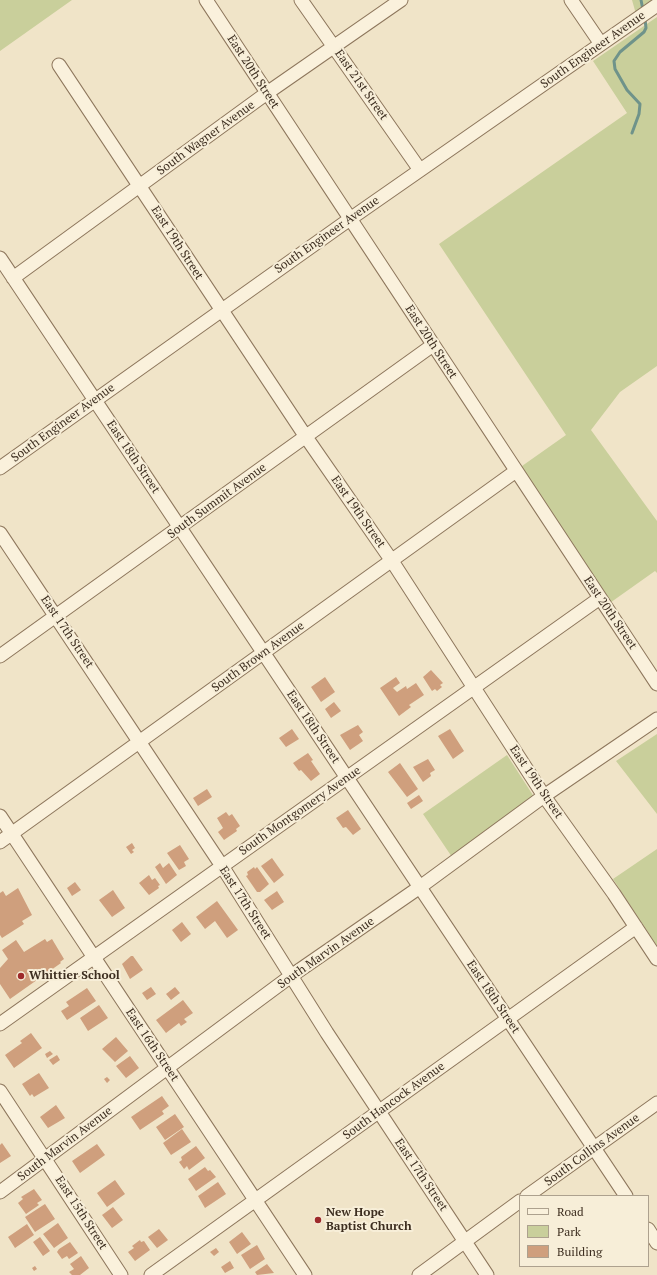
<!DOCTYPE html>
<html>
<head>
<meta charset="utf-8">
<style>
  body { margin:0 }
  #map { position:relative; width:657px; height:1275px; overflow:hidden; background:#f0e4c8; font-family:"PT Serif",serif }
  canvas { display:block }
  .legend { position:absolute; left:519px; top:1195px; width:130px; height:72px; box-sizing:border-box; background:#f7eed8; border:1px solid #ada18e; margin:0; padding:5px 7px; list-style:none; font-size:12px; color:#3d2e20 }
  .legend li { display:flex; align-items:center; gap:8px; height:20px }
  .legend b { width:20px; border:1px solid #ada18e }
</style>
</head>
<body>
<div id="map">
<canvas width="657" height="1275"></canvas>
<ul class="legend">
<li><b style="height:5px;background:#faf1dc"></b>Road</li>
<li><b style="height:11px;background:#c9cf9b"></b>Park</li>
<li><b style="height:11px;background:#cf9f7d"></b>Building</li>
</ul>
</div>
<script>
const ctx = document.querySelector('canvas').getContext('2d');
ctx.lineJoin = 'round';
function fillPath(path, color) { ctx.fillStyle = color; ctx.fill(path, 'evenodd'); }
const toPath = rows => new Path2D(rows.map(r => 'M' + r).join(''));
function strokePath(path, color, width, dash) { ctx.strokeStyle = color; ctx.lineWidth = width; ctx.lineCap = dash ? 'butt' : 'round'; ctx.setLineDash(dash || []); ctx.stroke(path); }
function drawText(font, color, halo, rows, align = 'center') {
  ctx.font = font + ' "PT Serif",serif'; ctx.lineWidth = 4; ctx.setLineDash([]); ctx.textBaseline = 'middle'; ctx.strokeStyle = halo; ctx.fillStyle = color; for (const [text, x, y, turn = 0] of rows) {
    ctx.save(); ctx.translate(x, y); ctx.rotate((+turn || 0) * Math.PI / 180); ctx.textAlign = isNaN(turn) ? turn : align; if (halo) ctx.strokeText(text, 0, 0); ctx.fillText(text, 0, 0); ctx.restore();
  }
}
fillPath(toPath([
  [0,0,72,0,0,51],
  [632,0,656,0,636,14],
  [657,17,657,366,620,392,591,430,657,521,657,573,655,571,607,605,520,470,522,466,566,435,439,244,627,113,593,61],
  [657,734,657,814,616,761],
  [507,755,538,803,454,860,423,814],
  [657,849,657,946,613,879]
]), '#c9cf9b');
strokePath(toPath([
  [641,0,643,10],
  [632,133,639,114,640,104,627,90,615,69,614,61,620,52,644,32,646,28,645,19]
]), '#6f938a', 3);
fillPath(toPath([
  [431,670,443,683,440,685,442,687,437,691,435,689,432,691,423,677],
  [325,677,335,692,321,702,311,687],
  [396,677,400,683,393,688,397,692,406,686,407,689,416,683,424,695,409,705,411,707,399,716,380,688],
  [334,702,341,711,331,718,325,709],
  [358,725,363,732,359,735,363,741,350,750,340,735],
  [292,729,299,739,286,747,279,738],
  [450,729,464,751,453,759,438,736],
  [308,753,313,760,311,761,320,774,311,781,301,770,299,771,293,763],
  [428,759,435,770,430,773,431,776,423,782,413,767],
  [400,763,418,789,407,797,388,772],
  [207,789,212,797,198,806,193,798],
  [419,795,423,801,411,809,407,803],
  [348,810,361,829,353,835,346,827,343,828,336,818],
  [226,812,229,816,232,814,240,826,236,829,237,831,224,840,218,832,223,828,217,818],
  [132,843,135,848,132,850,134,852,131,854,126,847],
  [180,845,189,859,184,862,186,866,179,870,167,853],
  [272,858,284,875,274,883,261,866],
  [160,863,163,868,169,863,177,875,166,884,155,867],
  [254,867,255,869,257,867,269,884,260,892,257,892,246,876,248,875,247,872],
  [149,875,152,880,155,878,160,885,158,886,159,888,149,895,139,883],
  [75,882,81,890,72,896,67,888],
  [18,888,32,915,22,921,24,924,2,938,0,935,0,893,3,891,6,896],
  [113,890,125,908,112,917,99,900],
  [277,891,284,902,272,910,264,900],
  [217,901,238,930,227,938,215,921,205,929,196,917],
  [182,922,191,934,181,942,172,930],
  [45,939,47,942,52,939,64,959,60,962,61,963,10,999,0,984,0,968,8,959,2,950,16,940,24,952],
  [131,956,133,956,143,970,130,979,122,964],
  [151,987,156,994,147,1000,142,993],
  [175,987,180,993,171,1000,166,994],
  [87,988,96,1001,67,1020,61,1011,69,1006,66,1002],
  [183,1000,193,1013,184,1019,187,1022,181,1026,179,1023,166,1033,156,1020],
  [99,1005,108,1018,88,1031,80,1018],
  [31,1033,42,1048,14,1068,5,1055,22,1043,20,1041],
  [116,1037,128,1051,115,1062,102,1049],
  [50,1051,53,1054,47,1058,45,1054],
  [57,1055,60,1060,53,1065,49,1060],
  [130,1056,139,1068,126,1078,116,1066],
  [39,1073,49,1088,34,1097,32,1094,30,1096,22,1084],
  [107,1077,110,1080,107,1083,104,1079],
  [162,1096,169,1106,162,1111,164,1114,140,1130,131,1117],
  [56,1105,65,1118,48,1128,40,1117],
  [175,1114,184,1127,165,1140,156,1127],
  [182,1129,191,1142,171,1155,163,1143],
  [2,1143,11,1156,0,1163,0,1145],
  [97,1144,105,1155,80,1173,72,1161],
  [196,1146,205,1158,189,1170,187,1166,184,1169,179,1162,182,1160,181,1157],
  [205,1167,208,1171,210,1170,216,1177,196,1191,188,1179],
  [115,1180,125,1194,107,1207,97,1193],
  [218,1182,226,1194,205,1208,198,1196],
  [34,1189,42,1200,37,1203,39,1205,26,1214,18,1203,23,1199,21,1197],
  [45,1204,55,1219,35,1232,25,1217],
  [113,1207,123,1220,112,1228,102,1215],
  [58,1223,68,1238,54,1248,43,1234],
  [27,1224,34,1235,15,1248,8,1237],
  [159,1229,168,1240,157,1248,148,1237],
  [242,1232,251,1244,237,1254,229,1242],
  [40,1237,50,1251,43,1256,33,1242],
  [140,1240,141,1242,144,1241,150,1250,135,1261,128,1252,134,1248,132,1246],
  [70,1242,78,1253,69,1259,67,1256,62,1259,57,1252,59,1249],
  [257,1245,265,1259,250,1269,241,1255],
  [216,1248,219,1252,214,1256,210,1252],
  [81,1256,89,1268,80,1275,72,1275,69,1272,74,1269,70,1264],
  [230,1261,234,1268,225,1273,221,1267],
  [267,1264,274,1273,257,1275,255,1272],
  [35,1266,37,1269,34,1271,32,1268]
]), '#cf9f7d');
const minor = toPath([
  [206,0,657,684],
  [301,0,420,170],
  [571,0,601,44],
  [59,65,306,437,392,561,544,796,614,894,657,959],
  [0,258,626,1196],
  [13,278,267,93,401,0],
  [0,468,350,219,657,5],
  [0,533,222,866,327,1033,487,1275],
  [0,656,433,345],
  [0,816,305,1275],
  [0,842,516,471],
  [0,1024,600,598],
  [0,1091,121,1275],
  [0,1192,291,976,420,887,544,796,657,719],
  [527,1196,657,1103],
  [648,1229,657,1243],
  [151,1275,636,927],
  [419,1275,520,1201]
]);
strokePath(minor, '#8d765c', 15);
strokePath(minor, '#faf1dc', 13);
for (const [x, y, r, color] of [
  [21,976,4,"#9e2a2b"],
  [318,1220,4,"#9e2a2b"]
]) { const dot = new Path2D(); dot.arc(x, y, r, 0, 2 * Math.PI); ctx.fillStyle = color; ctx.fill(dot); strokePath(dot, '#f7eed8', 1.5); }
drawText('12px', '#3d2e20', '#f7eed8', [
  ["South Engineer Avenue",593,50,-35],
  ["East 20th Street",253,72,57],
  ["East 21st Street",361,85,55],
  ["South Wagner Avenue",206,138,-36],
  ["South Engineer Avenue",327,235,-35],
  ["East 19th Street",177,243,57],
  ["East 20th Street",431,342,57],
  ["South Engineer Avenue",63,423,-36],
  ["East 18th Street",133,457,56],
  ["South Summit Avenue",217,501,-36],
  ["East 19th Street",358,512,55],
  ["East 20th Street",610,613,56],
  ["East 17th Street",67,632,56],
  ["South Brown Avenue",258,657,-36],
  ["East 18th Street",313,727,56],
  ["East 19th Street",536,782,56],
  ["South Montgomery Avenue",300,811,-35],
  ["East 17th Street",245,903,57],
  ["South Marvin Avenue",326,953,-35],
  ["East 18th Street",493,997,56],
  ["East 16th Street",152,1045,56],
  ["South Hancock Avenue",394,1101,-36],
  ["South Marvin Avenue",65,1144,-37],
  ["South Collins Avenue",592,1150,-36],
  ["East 17th Street",421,1175,56],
  ["East 15th Street",81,1213,57]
]);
drawText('bold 12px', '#3d2e20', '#f7eed8', [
  ["Whittier School",29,976],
  ["New Hope",326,1213],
  ["Baptist Church",326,1227]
], 'left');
</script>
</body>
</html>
